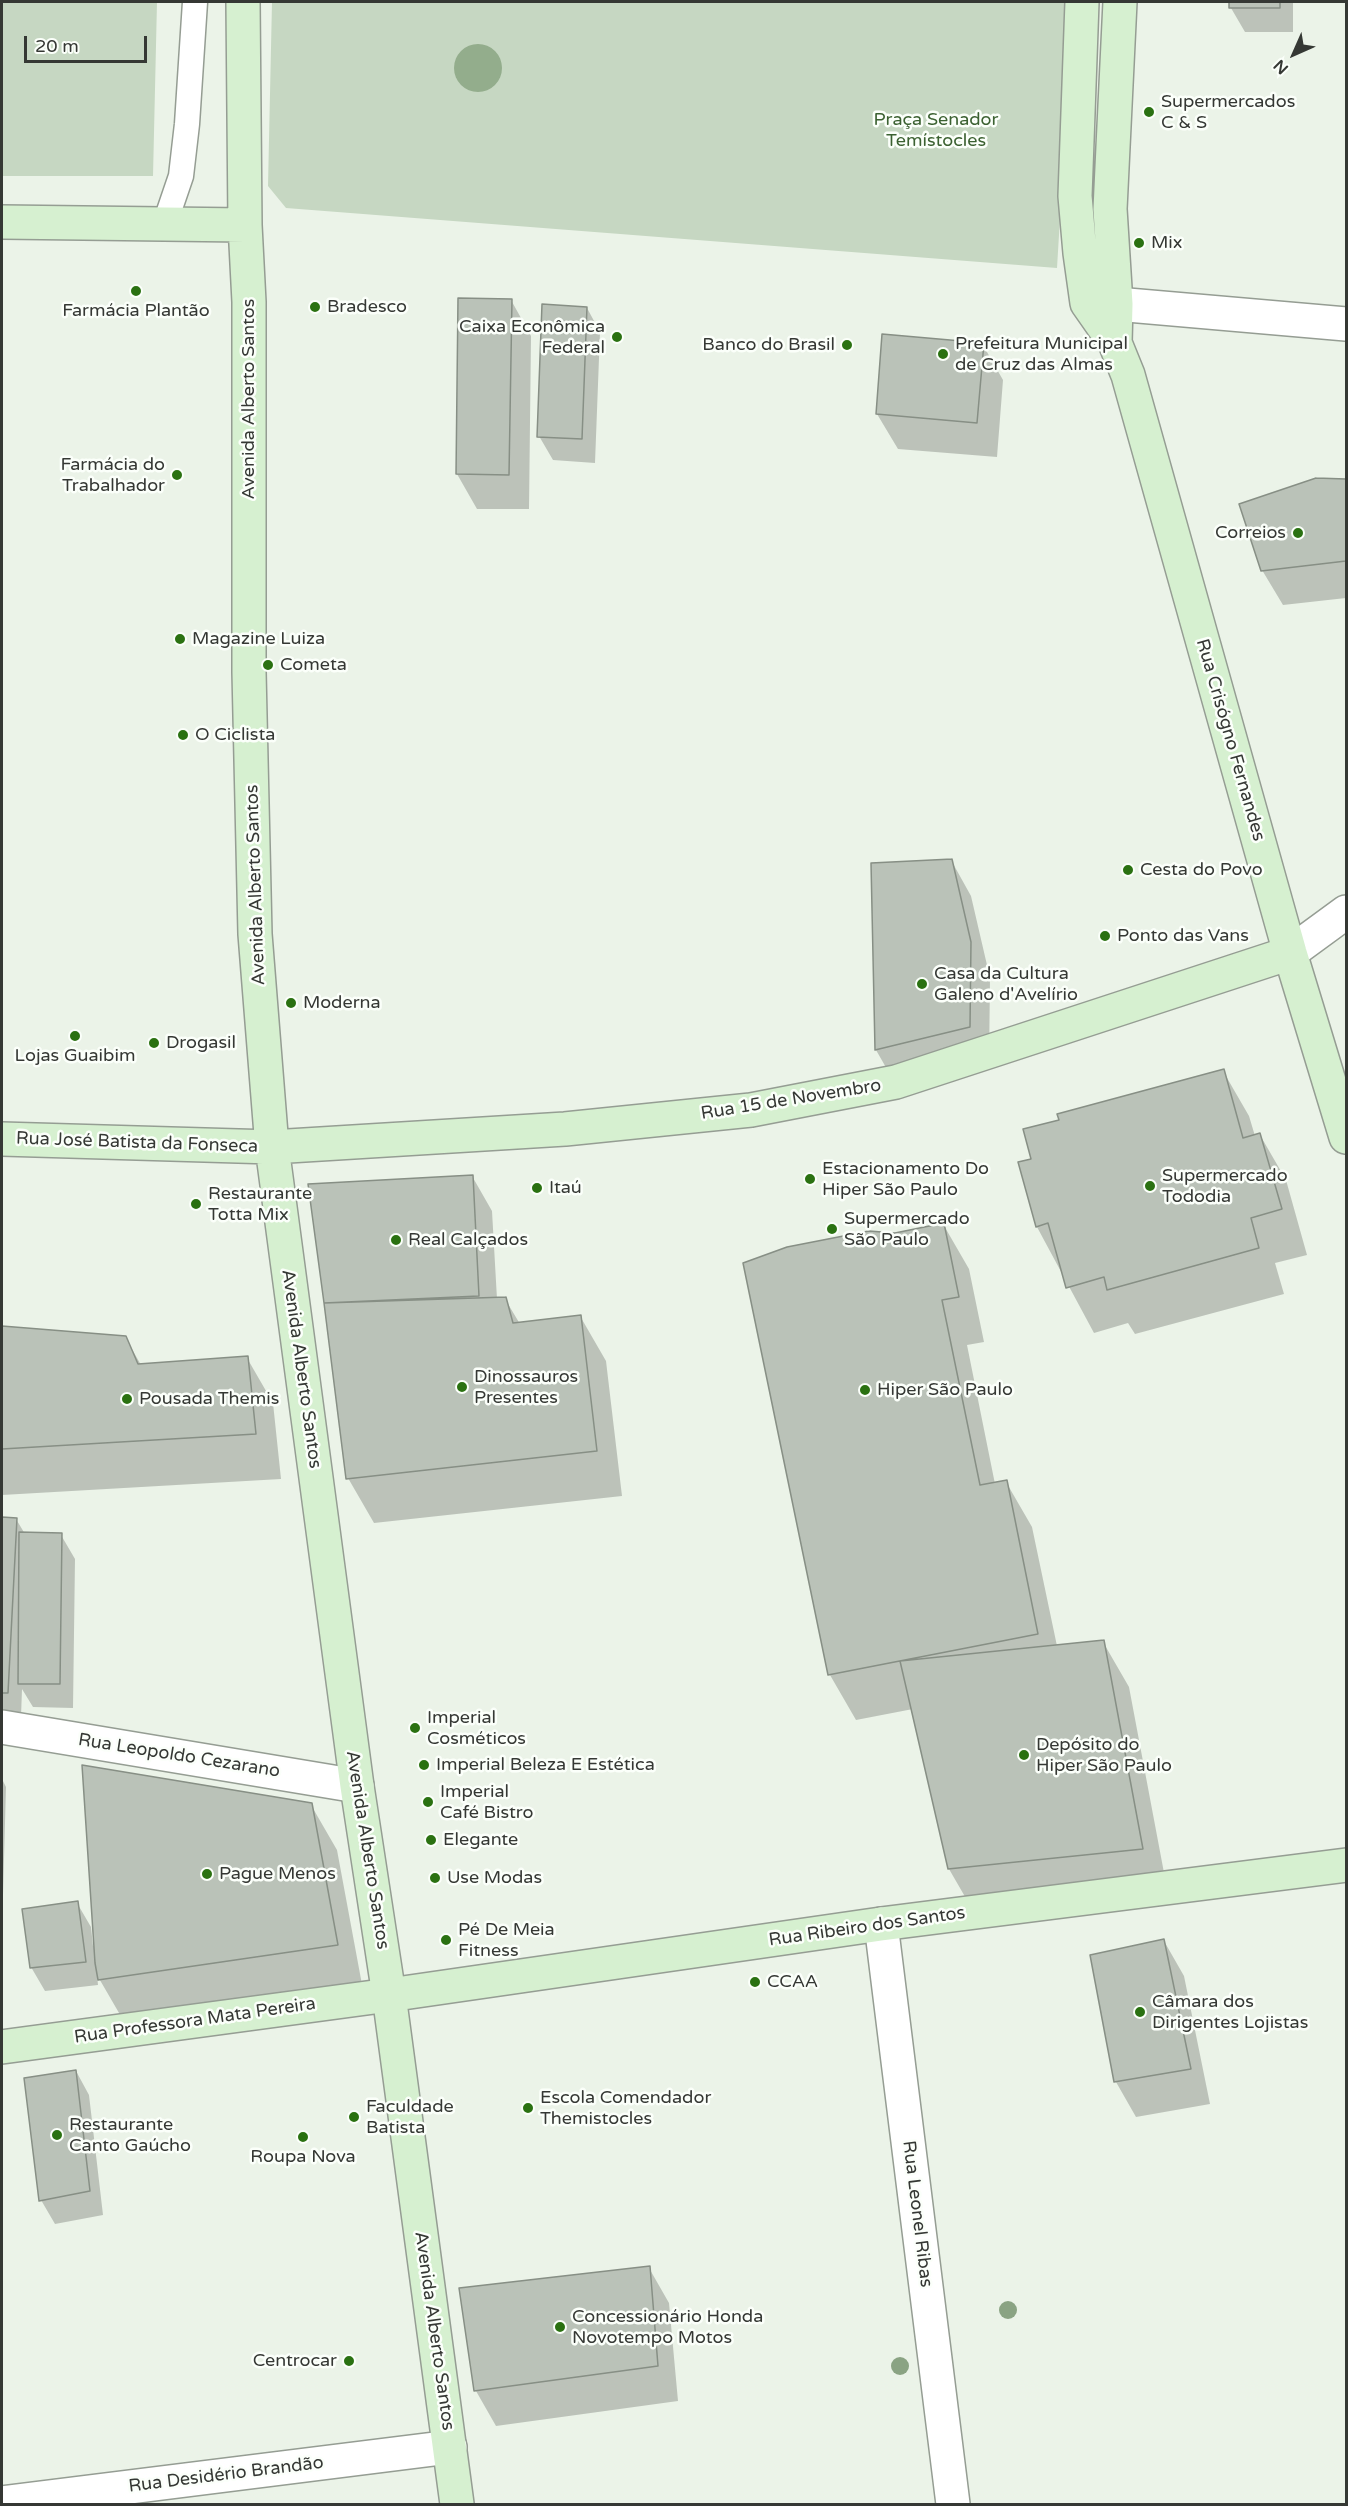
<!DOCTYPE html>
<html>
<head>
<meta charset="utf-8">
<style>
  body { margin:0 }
  #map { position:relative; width:1348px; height:2506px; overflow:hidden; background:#ebf3e8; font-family:"Varela Round",sans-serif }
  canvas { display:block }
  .frame { position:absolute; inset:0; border:3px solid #353834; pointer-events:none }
  .north { position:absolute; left:1264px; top:24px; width:60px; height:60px; -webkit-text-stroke:4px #fbfffa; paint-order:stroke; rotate:225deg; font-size:16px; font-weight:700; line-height:24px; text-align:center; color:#353834 }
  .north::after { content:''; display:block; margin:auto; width:21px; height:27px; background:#353834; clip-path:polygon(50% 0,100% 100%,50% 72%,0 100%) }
  .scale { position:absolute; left:24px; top:36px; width:123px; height:27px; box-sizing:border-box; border:3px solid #353834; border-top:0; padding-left:8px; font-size:18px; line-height:21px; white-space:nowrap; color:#353834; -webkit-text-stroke:4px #fbfffa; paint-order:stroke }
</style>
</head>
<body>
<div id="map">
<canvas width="1348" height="2506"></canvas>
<div class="frame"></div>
<div class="north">N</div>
<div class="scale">20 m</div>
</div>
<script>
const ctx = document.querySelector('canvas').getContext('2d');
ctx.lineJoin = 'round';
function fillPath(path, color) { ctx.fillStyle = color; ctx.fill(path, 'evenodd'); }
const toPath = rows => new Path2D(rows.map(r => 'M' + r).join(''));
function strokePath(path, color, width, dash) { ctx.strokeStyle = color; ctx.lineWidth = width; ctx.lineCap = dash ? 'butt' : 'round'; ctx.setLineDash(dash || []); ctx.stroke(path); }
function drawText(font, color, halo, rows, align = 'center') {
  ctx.font = font + ' "Varela Round",sans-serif'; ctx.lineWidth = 5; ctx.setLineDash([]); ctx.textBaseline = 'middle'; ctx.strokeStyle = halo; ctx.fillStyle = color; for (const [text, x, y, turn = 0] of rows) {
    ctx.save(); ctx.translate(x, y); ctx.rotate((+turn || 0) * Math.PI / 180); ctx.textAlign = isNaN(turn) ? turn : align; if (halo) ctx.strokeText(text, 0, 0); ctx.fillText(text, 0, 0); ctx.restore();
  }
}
fillPath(toPath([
  [2,2,157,2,153,176,2,176],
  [272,2,1073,2,1057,268,286,208,268,186]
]), '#c6d7c2');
fillPath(toPath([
  '454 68a24 24 0 1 1 48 0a24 24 0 1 1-48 0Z'
]), '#93ad8c');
fillPath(toPath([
  [1231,2,1293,2,1293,32,1245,32,1231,8],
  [511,300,531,336,529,509,477,509,457,474],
  [587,308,600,332,595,463,553,460,539,436],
  [983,345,1003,380,997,457,898,449,877,414],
  [1316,479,1346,480,1346,598,1283,605,1262,570],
  [951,860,971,896,990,978,989,1062,896,1085,876,1050],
  [1223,1071,1249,1116,1255,1136,1260,1135,1286,1180,1307,1255,1275,1263,1284,1294,1135,1334,1128,1323,1094,1333,1037,1227,1020,1163,1033,1160,1060,1121],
  [472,1176,492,1211,497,1299,505,1299,520,1324,580,1316,606,1361,622,1496,374,1523,348,1478,310,1186],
  [943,1224,969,1269,984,1342,967,1345,995,1484,1006,1482,1032,1527,1057,1646,1103,1642,1129,1687,1168,1894,975,1914,949,1869,913,1709,856,1720,830,1675,745,1264],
  [2,1327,125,1337,141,1365,247,1358,273,1403,281,1479,2,1495],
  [2,1518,16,1519,25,1534,61,1535,75,1559,73,1708,33,1707,22,1689,21,1717,2,1716],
  [2,1779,6,1787,3,1895,2,1895],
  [311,1805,337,1850,363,1990,126,2025,97,1975,98,1985,45,1991,31,1967,77,1903,91,1927,93,1946,96,1946],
  [1164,1941,1184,1976,1210,2104,1136,2117,1116,2082,1092,1956],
  [76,2071,89,2095,103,2215,55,2224,41,2200],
  [649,2268,669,2303,678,2401,496,2426,476,2391]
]), '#0003');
const building = toPath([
  [1229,2,1280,2,1280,8,1229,8,1229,2],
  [458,298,512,299,509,475,456,474,458,298],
  [542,304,587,307,582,439,537,437,542,304],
  [882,334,984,343,977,423,876,414,882,334],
  [1316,478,1346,479,1346,561,1261,571,1239,504,1316,478],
  [952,859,971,942,970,1027,875,1050,871,863,952,859],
  [1224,1069,1243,1138,1260,1133,1282,1209,1251,1218,1259,1248,1107,1290,1104,1277,1066,1288,1048,1223,1036,1227,1018,1162,1031,1159,1023,1129,1059,1120,1057,1114,1224,1069],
  [473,1175,479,1296,324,1303,308,1184,473,1175],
  [944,1223,959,1297,942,1300,980,1485,1007,1480,1038,1634,828,1675,743,1263,787,1247,869,1231,895,1233,944,1223],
  [506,1297,513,1323,581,1315,597,1451,346,1479,324,1303,506,1297],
  [2,1326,126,1336,138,1364,248,1356,256,1434,2,1449,2,1326],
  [2,1517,17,1518,8,1693,2,1693,2,1517],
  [19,1532,62,1533,60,1684,18,1684,19,1532],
  [1104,1640,1143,1849,948,1869,900,1661,1104,1640],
  [82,1765,312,1803,338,1945,98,1980,95,1963,82,1765],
  [78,1901,86,1962,30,1968,22,1909,78,1901],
  [1164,1939,1191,2069,1114,2082,1090,1955,1164,1939],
  [76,2070,90,2191,39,2201,24,2078,76,2070],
  [650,2266,658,2366,474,2391,459,2288,650,2266]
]);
fillPath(building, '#bac2b8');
strokePath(building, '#878f85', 1.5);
const lane = toPath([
  [165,223,181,176,187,124,195,2]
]);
const street = toPath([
  [1088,303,1116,304,1346,324],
  [1290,953,1346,912],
  [2,1727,357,1786],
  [881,1924,953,2504],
  [2,2503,450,2447]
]);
const secondary = toPath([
  [243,2,245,225,249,302,249,672,255,934,272,1147,357,1786,389,1995,457,2504],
  [1082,2,1075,196,1080,253,1087,303,1115,343,1128,375,1290,953,1346,1137],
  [2,222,245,225],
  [1115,343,1116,304,1110,209,1120,2],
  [2,1139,272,1147,565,1129,751,1110,896,1082,1290,953],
  [2,2047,389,1995,881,1924,1346,1865]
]);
strokePath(lane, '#959d93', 27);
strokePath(street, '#959d93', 36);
strokePath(secondary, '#959d93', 36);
strokePath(lane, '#fff', 24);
strokePath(street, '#fff', 33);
strokePath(secondary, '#d6f0d0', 33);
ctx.fillStyle = '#8aa383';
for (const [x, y] of [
  [1008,2310],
  [900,2366]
]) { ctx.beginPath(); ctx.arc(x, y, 9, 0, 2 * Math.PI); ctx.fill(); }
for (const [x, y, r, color] of [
  [1149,112,6,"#2a7111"],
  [1139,243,6,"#2a7111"],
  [136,291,6,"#2a7111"],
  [315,307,6,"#2a7111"],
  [617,337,6,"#2a7111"],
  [847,345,6,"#2a7111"],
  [943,354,6,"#2a7111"],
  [177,475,6,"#2a7111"],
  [1298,533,6,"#2a7111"],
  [180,639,6,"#2a7111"],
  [268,665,6,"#2a7111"],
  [183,735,6,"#2a7111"],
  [1128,870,6,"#2a7111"],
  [1105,936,6,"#2a7111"],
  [922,984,6,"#2a7111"],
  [291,1003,6,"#2a7111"],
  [75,1036,6,"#2a7111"],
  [154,1043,6,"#2a7111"],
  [810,1179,6,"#2a7111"],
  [1150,1186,6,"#2a7111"],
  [537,1188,6,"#2a7111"],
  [196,1204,6,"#2a7111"],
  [832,1229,6,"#2a7111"],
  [396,1240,6,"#2a7111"],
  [462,1387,6,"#2a7111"],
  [865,1390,6,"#2a7111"],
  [127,1399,6,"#2a7111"],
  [415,1728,6,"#2a7111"],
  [1024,1755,6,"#2a7111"],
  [424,1765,6,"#2a7111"],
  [428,1802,6,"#2a7111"],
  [431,1840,6,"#2a7111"],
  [207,1874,6,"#2a7111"],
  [435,1878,6,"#2a7111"],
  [446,1940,6,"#2a7111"],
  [755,1982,6,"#2a7111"],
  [1140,2012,6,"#2a7111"],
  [528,2108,6,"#2a7111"],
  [354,2117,6,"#2a7111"],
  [57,2135,6,"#2a7111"],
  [303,2137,6,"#2a7111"],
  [560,2327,6,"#2a7111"],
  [349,2361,6,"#2a7111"]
]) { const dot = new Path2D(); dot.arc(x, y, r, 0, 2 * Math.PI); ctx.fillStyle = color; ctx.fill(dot); strokePath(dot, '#fbfffa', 2); }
drawText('18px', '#353834', '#fbfffa', [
  ["Supermercados",1161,102],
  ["C & S",1161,123],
  ["Mix",1151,243],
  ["Bradesco",327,307],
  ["Farmácia Plantão",136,311,"center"],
  ["Caixa Econômica",605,327,"right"],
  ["Federal",605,348,"right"],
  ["Prefeitura Municipal",955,344],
  ["de Cruz das Almas",955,365],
  ["Banco do Brasil",835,345,"right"],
  ["Farmácia do",165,465,"right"],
  ["Trabalhador",165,486,"right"],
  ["Correios",1286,533,"right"],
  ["Magazine Luiza",192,639],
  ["Cometa",280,665],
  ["O Ciclista",195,735],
  ["Cesta do Povo",1140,870],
  ["Ponto das Vans",1117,936],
  ["Casa da Cultura",934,974],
  ["Galeno d'Avelírio",934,995],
  ["Moderna",303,1003],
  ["Drogasil",166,1043],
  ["Lojas Guaibim",75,1056,"center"],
  ["Estacionamento Do",822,1169],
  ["Hiper São Paulo",822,1190],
  ["Supermercado",1162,1176],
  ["Tododia",1162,1197],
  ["Itaú",549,1188],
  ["Restaurante",208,1194],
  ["Totta Mix",208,1215],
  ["Supermercado",844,1219],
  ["São Paulo",844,1240],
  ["Real Calçados",408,1240],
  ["Dinossauros",474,1377],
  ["Presentes",474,1398],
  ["Hiper São Paulo",877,1390],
  ["Pousada Themis",139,1399],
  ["Imperial",427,1718],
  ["Cosméticos",427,1739],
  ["Depósito do",1036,1745],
  ["Hiper São Paulo",1036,1766],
  ["Imperial Beleza E Estética",436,1765],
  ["Imperial",440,1792],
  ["Café Bistro",440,1813],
  ["Elegante",443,1840],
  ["Pague Menos",219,1874],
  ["Use Modas",447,1878],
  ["Pé De Meia",458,1930],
  ["Fitness",458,1951],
  ["CCAA",767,1982],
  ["Câmara dos",1152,2002],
  ["Dirigentes Lojistas",1152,2023],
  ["Escola Comendador",540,2098],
  ["Themistocles",540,2119],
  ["Faculdade",366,2107],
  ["Batista",366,2128],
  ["Restaurante",69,2125],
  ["Canto Gaúcho",69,2146],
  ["Roupa Nova",303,2157,"center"],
  ["Concessionário Honda",572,2317],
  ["Novotempo Motos",572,2338],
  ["Centrocar",337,2361,"right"]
], 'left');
drawText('18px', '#3b6131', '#fbfffa', [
  ["Praça Senador",936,120],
  ["Temístocles",936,141]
]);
drawText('18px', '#353834', '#fbfffa', [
  ["Avenida Alberto Santos",249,399,-90],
  ["Rua Crisógno Fernandes",1230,740,74],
  ["Avenida Alberto Santos",256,885,-92],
  ["Rua 15 de Novembro",791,1100,-9],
  ["Rua José Batista da Fonseca",137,1143,2],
  ["Avenida Alberto Santos",301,1369,82],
  ["Rua Leopoldo Cezarano",179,1756,9],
  ["Avenida Alberto Santos",367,1850,81],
  ["Rua Ribeiro dos Santos",867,1927,-8],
  ["Rua Professora Mata Pereira",195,2021,-8],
  ["Rua Leonel Ribas",917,2214,83],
  ["Avenida Alberto Santos",434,2331,82],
  ["Rua Desidério Brandão",226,2475,-7]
]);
</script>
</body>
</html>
